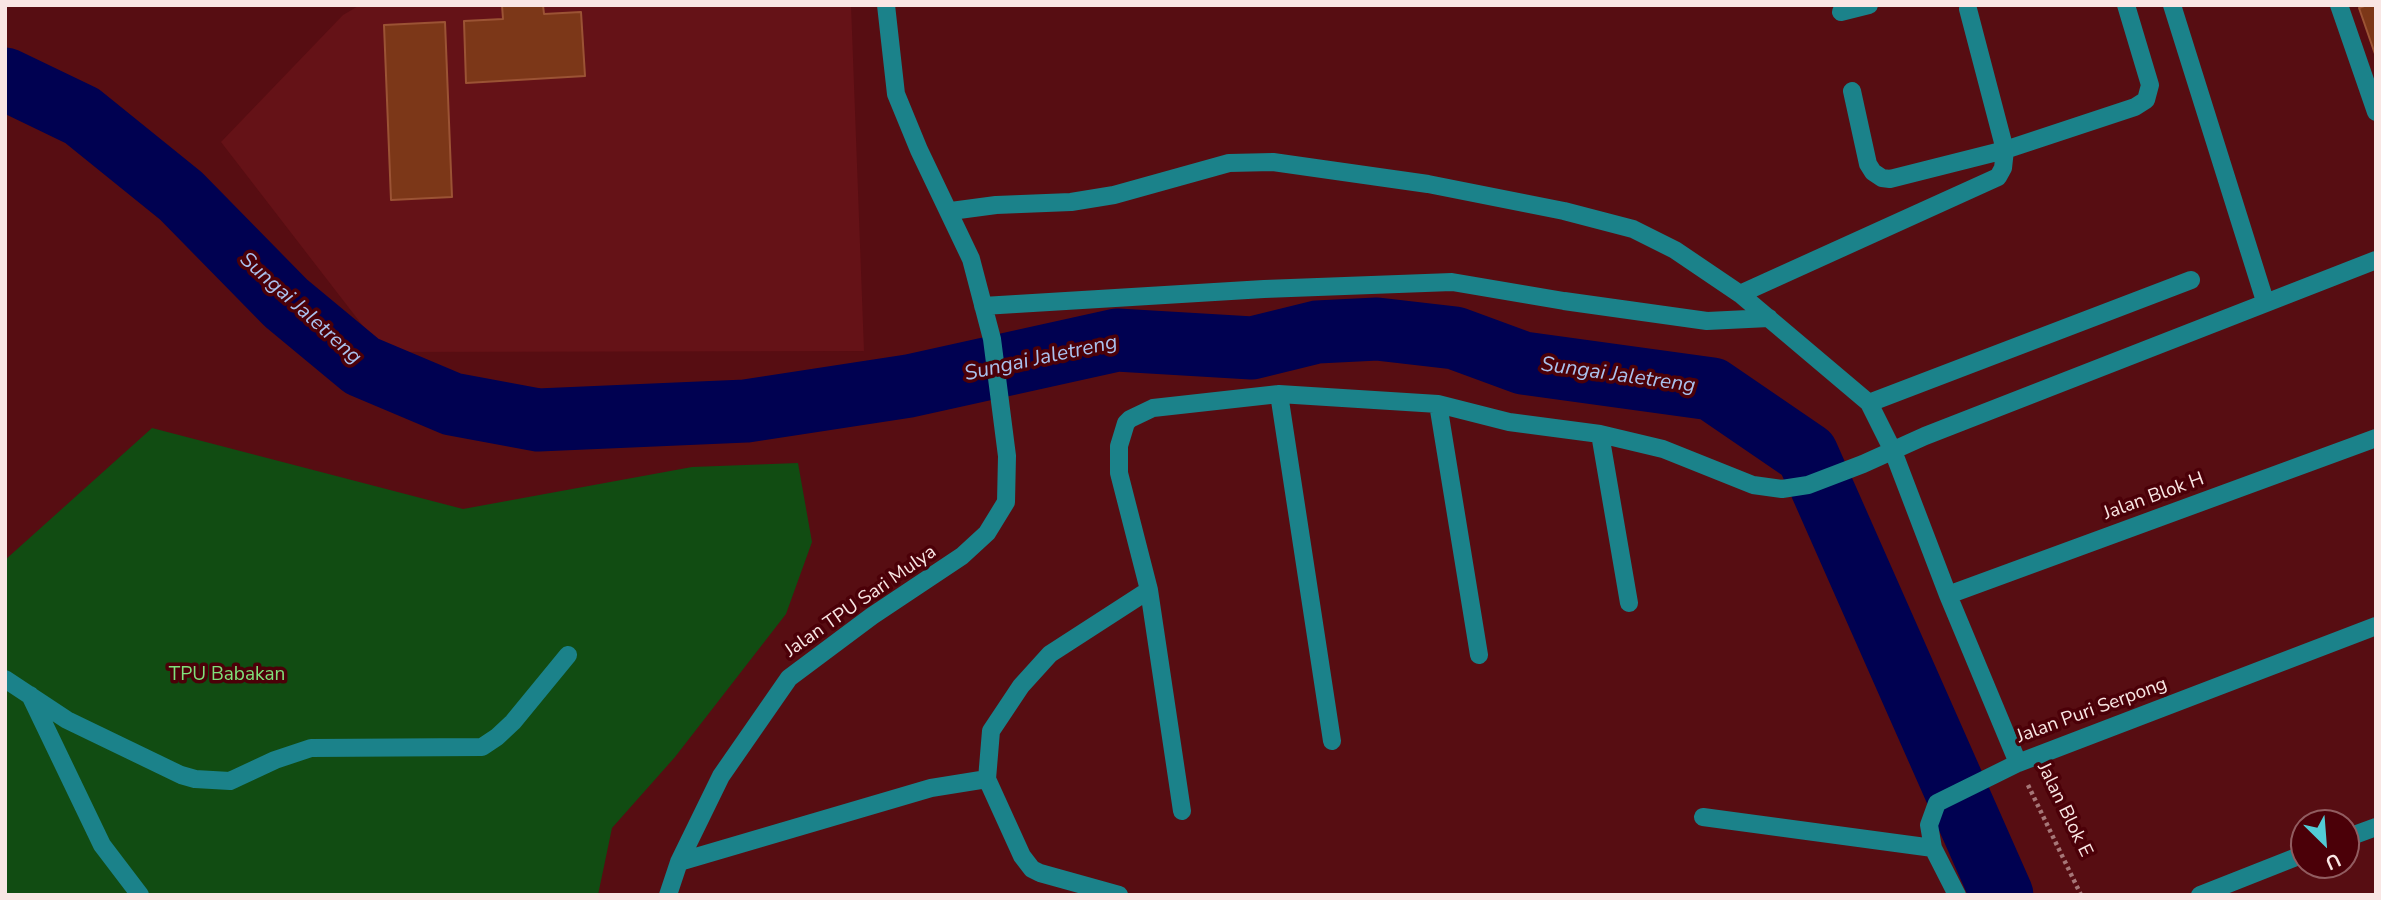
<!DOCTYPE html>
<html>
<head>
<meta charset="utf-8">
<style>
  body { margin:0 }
  #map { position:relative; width:2381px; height:900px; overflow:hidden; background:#570d12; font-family:"Nunito Sans",sans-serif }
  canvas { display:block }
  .frame { position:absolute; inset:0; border:7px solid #f9e6e4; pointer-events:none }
  .north { position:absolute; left:2290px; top:809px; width:70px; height:70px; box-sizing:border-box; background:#4b0008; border:2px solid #915c60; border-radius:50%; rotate:155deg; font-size:19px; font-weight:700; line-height:28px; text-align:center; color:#f9e6e4 }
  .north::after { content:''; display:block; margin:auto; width:24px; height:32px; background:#52ccd6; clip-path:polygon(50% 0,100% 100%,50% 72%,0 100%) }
</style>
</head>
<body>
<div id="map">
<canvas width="2381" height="900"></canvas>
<div class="frame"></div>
<div class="north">U</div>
</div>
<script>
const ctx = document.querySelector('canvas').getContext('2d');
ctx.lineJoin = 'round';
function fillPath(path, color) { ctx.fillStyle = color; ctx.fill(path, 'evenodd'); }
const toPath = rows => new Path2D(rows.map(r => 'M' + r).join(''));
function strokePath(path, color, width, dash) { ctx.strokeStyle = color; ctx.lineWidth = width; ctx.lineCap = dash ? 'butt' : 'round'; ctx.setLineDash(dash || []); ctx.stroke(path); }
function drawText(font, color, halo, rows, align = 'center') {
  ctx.font = font + ' "Nunito Sans",sans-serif'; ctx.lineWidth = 7; ctx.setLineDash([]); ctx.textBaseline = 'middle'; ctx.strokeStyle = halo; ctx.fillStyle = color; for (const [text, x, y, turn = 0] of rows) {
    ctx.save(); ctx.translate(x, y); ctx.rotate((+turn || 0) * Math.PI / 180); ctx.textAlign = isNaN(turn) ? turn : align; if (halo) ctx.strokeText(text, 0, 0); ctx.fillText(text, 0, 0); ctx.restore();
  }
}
fillPath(toPath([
  [360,5,851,5,864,351,383,352,221,142,343,15]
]), '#651217');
fillPath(toPath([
  [152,428,463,509,692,467,798,463,812,542,786,614,675,757,612,828,598,895,5,895,5,560]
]), '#114c12');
strokePath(toPath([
  [5,79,82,116,181,196,286,303,362,366,452,404,538,420,746,411,909,386,1117,340,1252,348,1317,332,1377,329,1455,338,1523,363,1712,389,1807,454,2002,895]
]), '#000151', 63);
const building = toPath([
  [502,5,543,5,544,14,581,12,585,76,466,83,464,21,503,19,502,5],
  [2367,5,2376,5,2375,54,2359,8,2367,5],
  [445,22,452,197,391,200,384,25,445,22]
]);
fillPath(building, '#7c3718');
strokePath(building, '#9b5334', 2);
strokePath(toPath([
  [2028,785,2081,895]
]), '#a67778', 4.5, [3.5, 3.5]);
strokePath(toPath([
  [2172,5,2265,301],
  [2339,5,2376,112],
  [1841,12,1869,5],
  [1852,91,1868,164,1873,172,1882,178,1890,179,2005,150,2135,107,2146,100,2150,85,2126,5],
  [951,211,996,205,1071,202,1114,195,1229,163,1273,162,1428,184,1564,211,1633,229,1675,250,1740,294,1869,403,1893,451,1948,595,2018,763],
  [1740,294,1998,177,2003,168,2005,150,1968,9],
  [983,306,1264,289,1452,282,1564,301,1707,321,1769,318],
  [1279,394,1332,741],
  [1869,403,2191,280],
  [1438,404,1479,655],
  [1600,434,1629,603],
  [1948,595,2376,438],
  [5,679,67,720,181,775,195,779,230,781,275,760,311,748,482,747,497,737,513,722,568,655],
  [30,695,102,845,140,895],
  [1182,811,1149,590,1119,473,1119,446,1126,423,1130,419,1153,408,1279,394,1438,404,1509,422,1600,434,1663,449,1753,485,1782,489,1808,485,1863,464,1925,436,2376,260],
  [1703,817,1933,848],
  [2346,838,2376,827],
  [679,862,931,788,987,779],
  [668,895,679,862,721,776,789,678,872,616,962,556,987,533,1006,502,1007,456,992,339,971,259,919,150,896,94,886,5],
  [1119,895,1040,873,1032,869,1022,856,987,779,991,731,1021,686,1050,654,1149,590],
  [1957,895,1933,848,1929,825,1937,803,2018,763,2376,626],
  [2200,895,2304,854]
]), '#1b828a', 18);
drawText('19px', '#f9e6e4', '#4b0008', [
  ["Jalan Blok H",2154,497,-20],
  ["Jalan TPU Sari Mulya",861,602,-35],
  ["Jalan Puri Serpong",2092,711,-20],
  ["Jalan Blok E",2064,810,64]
]);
drawText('19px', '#7fe17b', '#4b0008', [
  ["TPU Babakan",227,675]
]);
drawText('italic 21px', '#aac1ed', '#4b0008', [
  ["Sungai Jaletreng",300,309,42],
  ["Sungai Jaletreng",1041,359,-12],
  ["Sungai Jaletreng",1618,376,8]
]);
</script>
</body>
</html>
